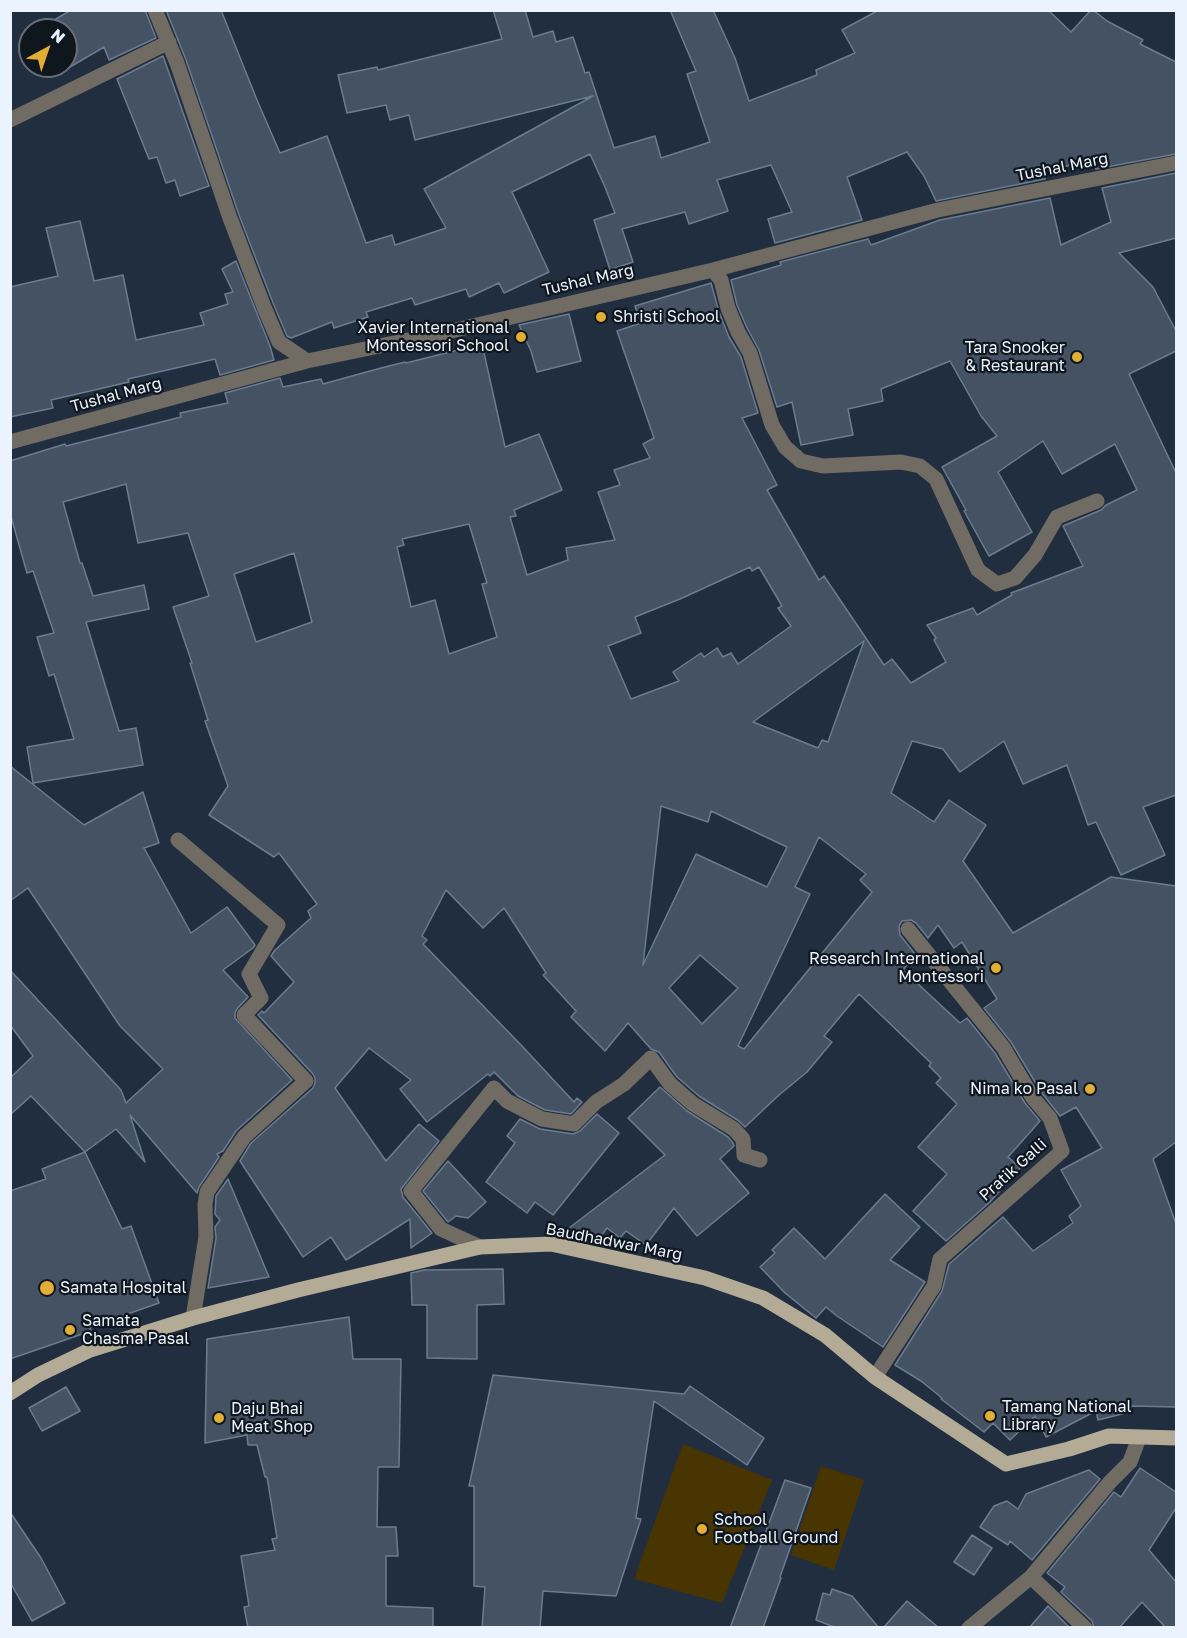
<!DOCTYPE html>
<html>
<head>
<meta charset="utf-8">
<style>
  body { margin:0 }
  #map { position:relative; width:1187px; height:1638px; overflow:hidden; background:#212e3f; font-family:"Golos Text",sans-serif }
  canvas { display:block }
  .frame { position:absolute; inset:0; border:12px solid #eaf3fe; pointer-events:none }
  .north { position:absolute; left:18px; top:18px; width:60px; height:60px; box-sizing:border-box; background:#10161e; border:2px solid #676e78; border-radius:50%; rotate:40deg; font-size:16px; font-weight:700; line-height:24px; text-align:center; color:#eaf3fe }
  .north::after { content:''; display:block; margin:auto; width:21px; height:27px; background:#e1af34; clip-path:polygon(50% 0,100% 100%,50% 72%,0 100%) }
</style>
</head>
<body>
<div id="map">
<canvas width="1187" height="1638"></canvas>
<div class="frame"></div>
<div class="north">N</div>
</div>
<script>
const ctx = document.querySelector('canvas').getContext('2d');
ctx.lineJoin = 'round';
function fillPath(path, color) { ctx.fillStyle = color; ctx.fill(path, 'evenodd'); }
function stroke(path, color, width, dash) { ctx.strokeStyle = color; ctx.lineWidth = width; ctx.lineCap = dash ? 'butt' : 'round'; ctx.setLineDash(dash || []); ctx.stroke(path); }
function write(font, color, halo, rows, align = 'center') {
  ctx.font = font + ' "Golos Text",sans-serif'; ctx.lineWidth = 4.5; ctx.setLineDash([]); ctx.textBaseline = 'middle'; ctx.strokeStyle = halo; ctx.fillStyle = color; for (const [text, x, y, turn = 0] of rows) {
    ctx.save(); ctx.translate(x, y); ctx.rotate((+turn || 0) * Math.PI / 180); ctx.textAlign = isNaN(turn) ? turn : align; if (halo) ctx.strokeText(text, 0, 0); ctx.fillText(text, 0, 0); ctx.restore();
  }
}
fillPath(new Path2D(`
  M683,1444L772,1480L722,1603L634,1579Z
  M821,1466L864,1480L834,1570L791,1555Z`), '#483501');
const building = new Path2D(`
  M71,10H145L156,38L109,60L104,47L65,70L63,66H66V30H42L41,28Z
  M166,10H221L257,100L280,153L327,136L366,243L392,235L395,245L446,228L424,189L593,96L415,140L409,115L390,120L386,105L347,113L338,75L377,67L378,70L502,39L493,10H525L533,37L553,31L556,42L573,37L585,73L589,72L614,148L655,136L661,158L710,142L687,74L696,71L670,10H713L735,58L749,101L817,75L816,70L855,53L842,30L879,10H1048L1071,32L1091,10H1093L1107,21L1143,40L1140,44L1176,62V154L1096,169L1093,159L1044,172L1045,179L936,201L924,176L907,152L847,177L862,220L775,243L768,219L792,212L771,165L717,180L728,211L689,224L685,212L622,229L633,262L610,270L594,220L615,213L605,187L590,154L512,192L549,272L504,293L499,283L469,297L466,289L415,305L412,298L366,312L368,317L334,328L332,322L291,338L287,336L273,303L239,215L186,60Z
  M163,56L209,186L180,196L175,180L166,183L157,157L149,159L117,79Z
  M1176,173V238L1119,253L1153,287L1176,331V351L1129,374L1176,473V795L1143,807L1165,855L1121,875L1096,822L1088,825L1067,765L1023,784L1004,741L960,772L943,749L912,741L891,793L934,822L949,800L986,825L963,861L1013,933L1111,877L1176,886V1142L1153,1159L1176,1224V1407L1131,1406L1130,1412L1098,1420L1096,1411L1046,1437L1035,1416L1010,1440L993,1423L984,1432L941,1399L942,1398L921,1381L895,1365L942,1291L949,1264L1003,1217L1033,1251L1073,1223L1069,1216L1081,1206L1061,1170L1102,1148L1076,1107L1060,1116L1041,1092L1011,1042L984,1008L997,999L962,942L954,948L938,925L928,938L916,923L911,920L902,921L899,926L900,935L915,954L903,970L960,1023L967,1018L995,1053L1025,1103L1040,1121L1008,1157L1020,1168L990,1202L946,1241L913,1211L947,1174L918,1147L957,1104L936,1083L941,1078L929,1066L931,1063L859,994L824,1036L832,1042L807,1072L779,1095L745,1127L739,1121L699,1096L677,1077L659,1052L651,1049L628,1023L605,1051L571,1017L576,1011L543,975L546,973L504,908L483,928L446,890L422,936L427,940L423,944L522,1046L574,1102L577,1098L582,1102L571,1114L545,1110L518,1096L494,1072L490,1076L488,1074L427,1122L400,1089L411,1080L369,1048L335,1088L386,1161L419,1124L439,1141L401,1189L403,1197L432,1233L411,1248L410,1219L346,1260L331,1237L303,1257L240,1161L251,1143L313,1088L315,1083V1078L313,1074L258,1015L262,1011L264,1013L294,982L271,956L275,950L311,918L308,911L317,904L279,853L274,857L209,815L228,786L205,721L208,720L190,663H192L173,607L209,596L188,533L138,543L126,484L63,502L80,563H82L93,596L144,585L149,609L86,622L119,731L136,728L143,765L33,783L27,747L74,739L54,674L49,676L37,637L54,633L33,571L27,573L10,513V461L65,444L66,446L181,417L180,413L228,403L225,393L280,378L283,387L321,379L323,384L381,368L405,362L406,363L482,344L505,447L539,434L562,490L514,510L516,516L510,517L527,575L568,560L566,548L615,540L598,492L620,485L614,470L650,458L643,444L654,438L617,331L641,323L635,306L711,283L719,312L729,337L741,357L758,413L742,418L777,485L767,490L819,580L824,576L884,665L892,659L911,683L946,662L934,640L936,638L927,625L973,608L977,615L1012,595L1011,593L1083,566L1063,526L1101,510L1106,505L1137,490L1115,444L1062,474L1043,441L998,472L1032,532L989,556L964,511L966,510L942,467L997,436L981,416L950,361L881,389L883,401L848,409L853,435L801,445L792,402L777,407L759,350L747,328L737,305L731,280L781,265L780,262L868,239L871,245L940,220L1050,198L1061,245L1111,222L1102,188ZM469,524L487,583L482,584L497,637L449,654L435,600L411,607L397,547L404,545L402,539ZM294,553L312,622L256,642L234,574ZM750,567L752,571L759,567L782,606L778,608L791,626L738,664L731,653L723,657L717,648L704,657L701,653L673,672L679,681L631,699L608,646L641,633L635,617L680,599ZM864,641L828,742L822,740L818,748L753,722ZM661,806L708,822L711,811L787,847L767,887L696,854L643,965ZM819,837L866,874L860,880L872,892L744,1049L738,1046L810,894L795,887ZM700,955L738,988L702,1024L669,988Z
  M80,221L94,281L123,275L136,340L204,325L200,313L228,304L225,294L233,292L222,269L236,261L270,346L274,360L220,375L215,359L128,379L129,382L51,400L53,408L10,417V287L58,276L46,228Z
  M569,314L581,361L537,372L531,351L519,325Z
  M10,766L84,825L143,792L159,843L144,848L191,933L227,907L255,945L253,948L223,970L248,997L237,1009L235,1013V1018L292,1080L236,1131L223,1151L217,1154L219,1157L199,1187L197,1193L130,1115L145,1162L116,1129L85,1152L31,1096L10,1115V1078L33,1056L10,1025V970L121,1090L126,1103L163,1069L120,1026L28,888L10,901Z
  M660,1087L687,1111L728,1137L733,1143L734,1146L720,1159L749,1193L697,1236L674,1208L646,1245L626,1231L620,1238L607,1228L595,1244L587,1242L569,1228L665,1155L628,1118Z
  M597,1114L619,1133L553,1215L535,1202L527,1213L486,1182L515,1143L507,1136L520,1119L540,1129L573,1134L580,1131Z
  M85,1152L122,1229L131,1226L159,1303L90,1327L91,1331L10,1359V1191L46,1179L42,1169Z
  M448,1161L486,1202L468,1218L456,1216L448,1222L423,1191Z
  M228,1179L269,1277L208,1288L216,1238L215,1227L220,1220L215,1214L216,1196Z
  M885,1194L920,1227L890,1260L925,1282L883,1347L837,1316L826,1307L816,1318L785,1293L760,1267L775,1253L772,1250L794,1228L825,1259Z
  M503,1269L504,1304L477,1305V1359L427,1358V1305H412L411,1273L424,1270Z
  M349,1317L353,1359H401L399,1467H378L377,1527H396L398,1556H386V1606L433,1608V1628H248L244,1607L249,1606L241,1556L275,1550L272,1539L277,1538L267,1477H265L257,1445H248L247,1435L205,1443L207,1339Z
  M493,1375L684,1394L690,1386L764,1438L747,1465L654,1401L636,1518L641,1519L616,1596L543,1591L540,1628H482L485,1587L474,1586V1486H469Z
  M66,1387L80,1411L42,1431L29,1408Z
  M1140,1468L1176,1492V1508L1149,1550L1176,1582V1628H1166L1142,1602L1119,1628H1094L1092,1621L1061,1592L1065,1587L1047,1573L1114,1492L1121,1497Z
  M1089,1470L1100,1479L1032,1560L1010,1541L1008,1545L980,1527L994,1506L1007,1501L1018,1509L1026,1494Z
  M785,1480L811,1488L780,1577L781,1578L763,1628H730Z
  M10,1512L41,1558L65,1603L32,1621L10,1582Z
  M972,1535L992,1548L974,1575L954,1562Z
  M832,1589L852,1596L879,1628H837L816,1620L823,1593L830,1595Z
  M907,1601L939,1628H883Z
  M1048,1606L1070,1628H1029Z`);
fillPath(building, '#445264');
stroke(building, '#6c7c90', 1.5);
stroke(new Path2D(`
  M155,10L177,63L230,218L264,307L279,342L307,361
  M10,120L169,42
  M713,270L721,280L728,308L738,332L750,353L772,425L785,447L801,461L823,466L901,462L920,466L936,479L978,570L997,584L1015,578L1035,555L1057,517L1097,501
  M10,442L307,361L447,332L713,270L938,210L1176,163
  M178,840L278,925L249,974L261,998L244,1015L306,1081L244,1137L207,1192L205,1204L206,1237L193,1318
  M480,1247L441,1229L411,1191L494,1088L507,1101L542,1119L574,1124L596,1102L624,1084L651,1058L670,1084L693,1104L734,1129L743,1139L744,1155L760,1160
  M875,1377L934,1286L940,1259L1062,1151L1050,1118L1033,1098L1003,1047L908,929
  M1031,1577L1085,1628
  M969,1628L1031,1577L1110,1482L1130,1462L1139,1438`), '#716c63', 15);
stroke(new Path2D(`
  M10,1393L38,1375L90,1350L193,1318L298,1290L480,1247L551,1244L705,1278L763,1298L825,1335L875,1377L1006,1464L1069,1449L1109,1436L1176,1438`), '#b4ab97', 15);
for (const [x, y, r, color] of [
  [601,317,6,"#e1af34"],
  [521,337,6,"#e1af34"],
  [1077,357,6,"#e1af34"],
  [996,968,6,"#e1af34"],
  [1090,1089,6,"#e1af34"],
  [47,1288,8,"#e1af34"],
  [70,1330,6,"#e1af34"],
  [990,1416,6,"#e1af34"],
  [219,1418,6,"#e1af34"],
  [702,1529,6,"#e1af34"]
]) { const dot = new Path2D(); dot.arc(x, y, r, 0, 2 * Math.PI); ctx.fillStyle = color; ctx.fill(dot); stroke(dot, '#10161e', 2); }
write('16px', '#eaf3fe', '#10161e', [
  ["Tushal Marg",1062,167,-11],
  ["Tushal Marg",588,280,-13],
  ["Tushal Marg",116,395,-15],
  ["Pratik Galli",1013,1170,-42],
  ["Baudhadwar Marg",614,1242,11]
]);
write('16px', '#eaf3fe', '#10161e', [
  ["Shristi School",613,317],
  ["Xavier International",509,328,"right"],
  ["Montessori School",509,346,"right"],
  ["Tara Snooker",1065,348,"right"],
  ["& Restaurant",1065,366,"right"],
  ["Research International",984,959,"right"],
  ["Montessori",984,977,"right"],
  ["Nima ko Pasal",1078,1089,"right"],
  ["Samata Hospital",60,1288],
  ["Samata",82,1321],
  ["Chasma Pasal",82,1339],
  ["Tamang National",1002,1407],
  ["Library",1002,1425],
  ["Daju Bhai",231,1409],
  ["Meat Shop",231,1427],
  ["School",714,1520],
  ["Football Ground",714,1538]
], 'left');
</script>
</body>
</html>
